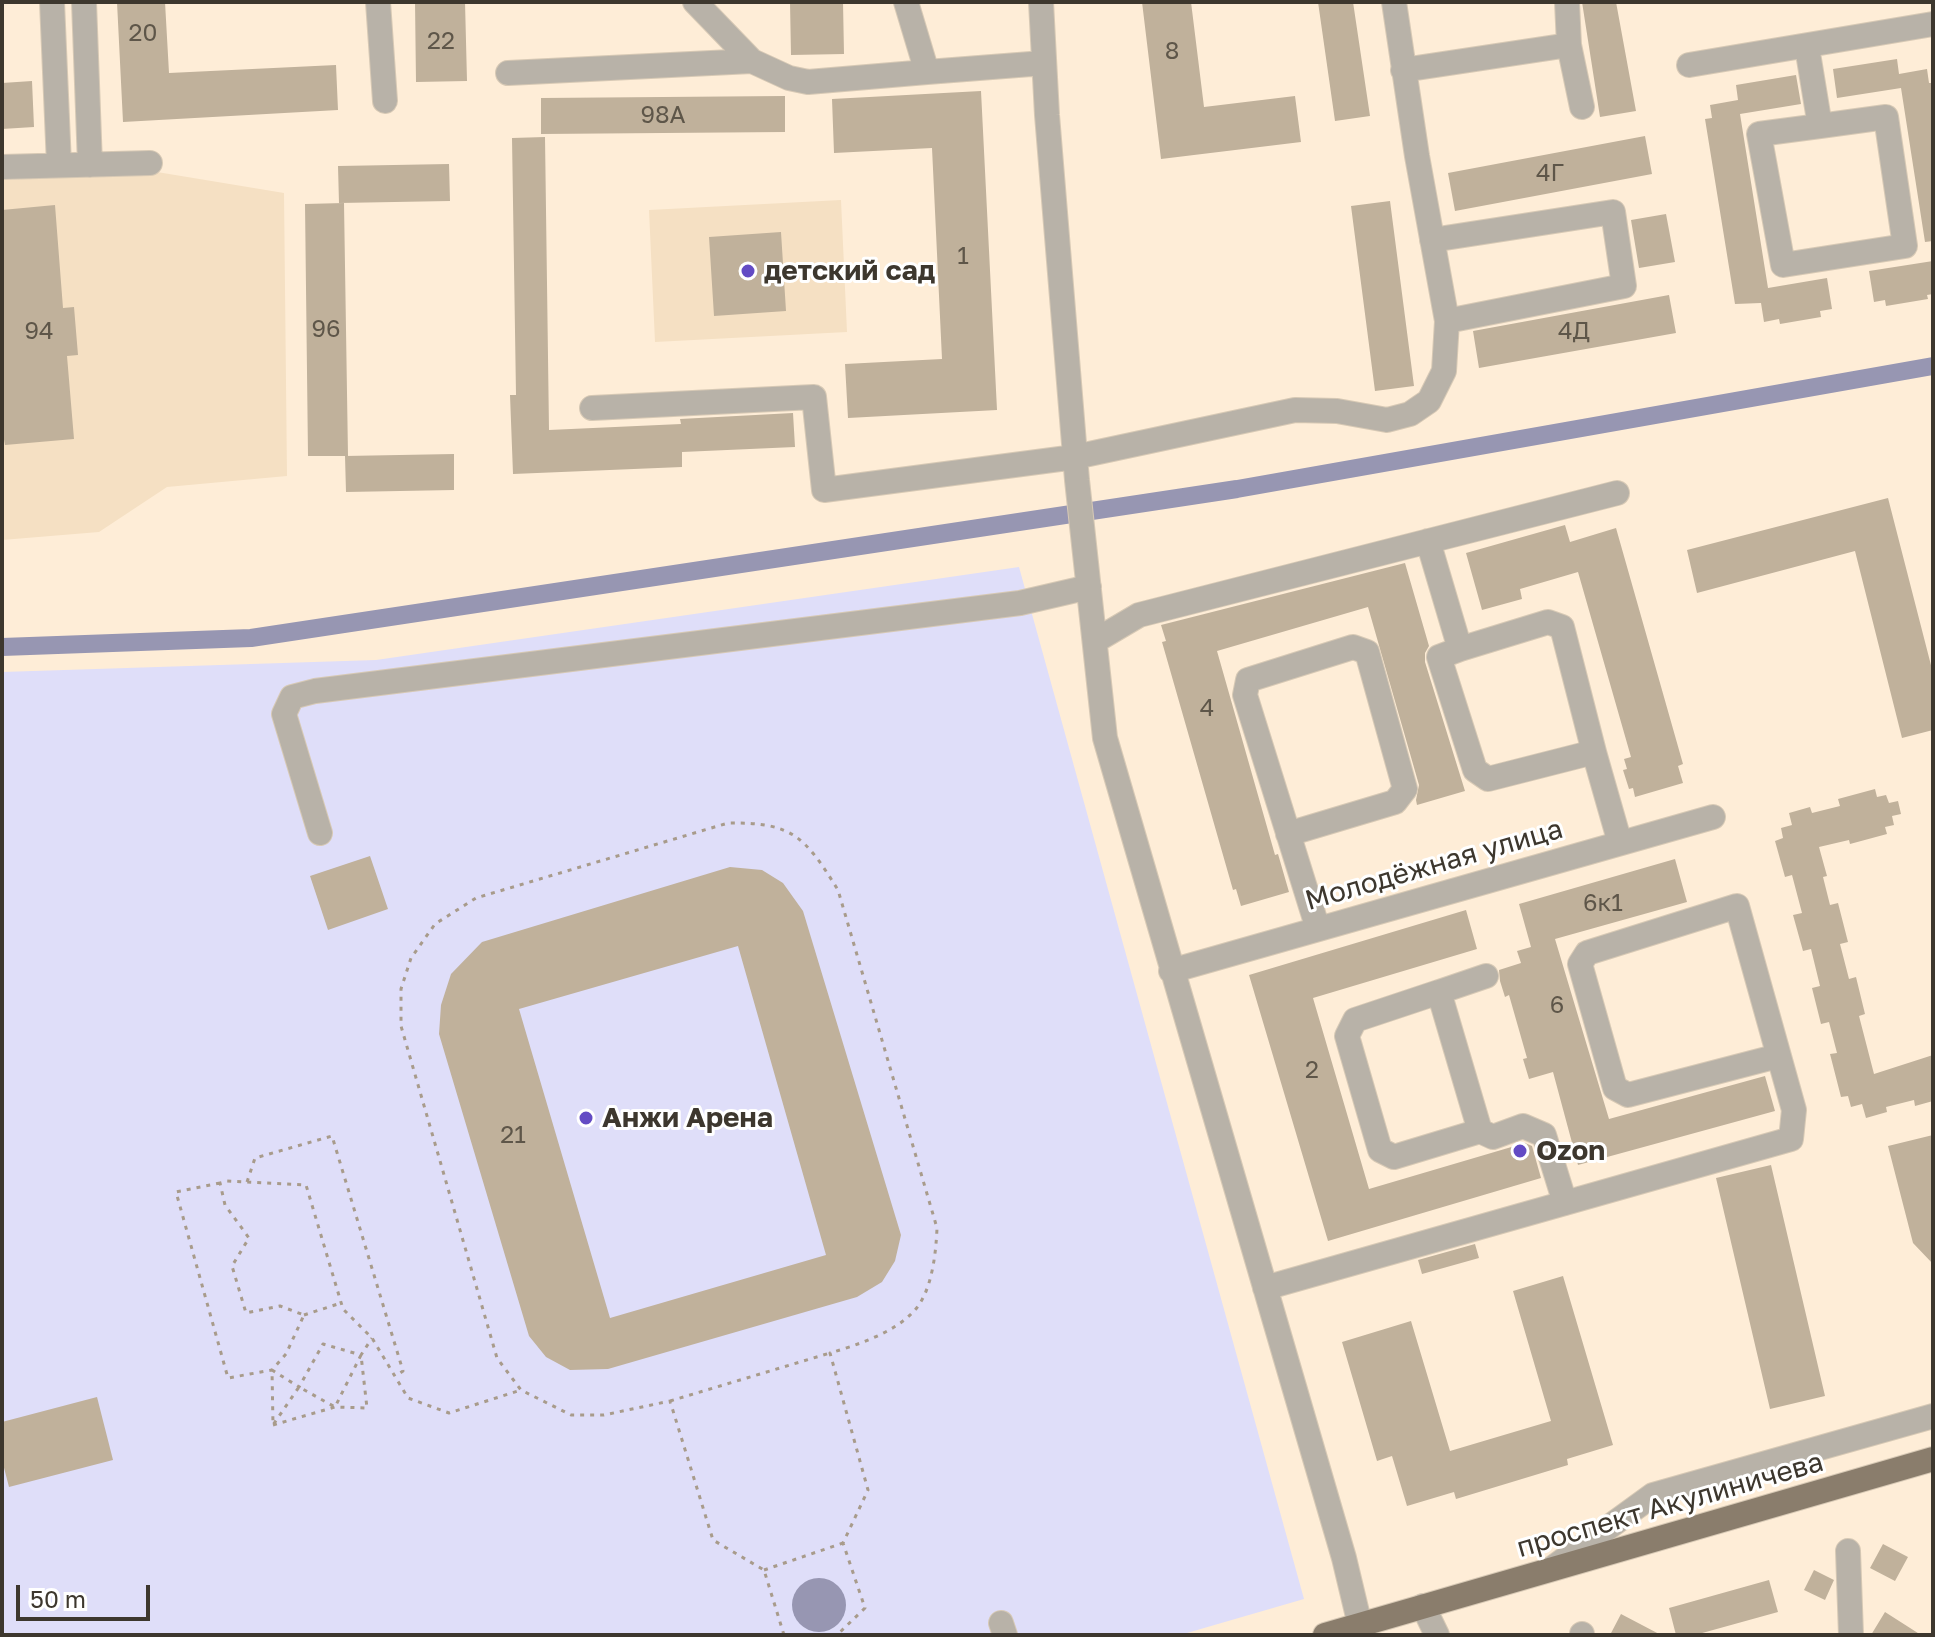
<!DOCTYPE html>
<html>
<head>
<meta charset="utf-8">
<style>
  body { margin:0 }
  #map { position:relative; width:1935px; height:1637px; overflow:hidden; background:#feedd7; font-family:"Golos Text",sans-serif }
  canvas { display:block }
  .frame { position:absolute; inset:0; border:4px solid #3d372e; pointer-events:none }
  .scale { position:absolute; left:16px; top:1585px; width:134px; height:36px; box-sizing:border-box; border:4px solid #3d372e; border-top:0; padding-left:10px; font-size:24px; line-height:28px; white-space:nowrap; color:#3d372e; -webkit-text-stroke:6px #fff; paint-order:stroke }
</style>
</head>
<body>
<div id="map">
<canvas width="1935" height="1637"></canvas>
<div class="frame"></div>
<div class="scale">50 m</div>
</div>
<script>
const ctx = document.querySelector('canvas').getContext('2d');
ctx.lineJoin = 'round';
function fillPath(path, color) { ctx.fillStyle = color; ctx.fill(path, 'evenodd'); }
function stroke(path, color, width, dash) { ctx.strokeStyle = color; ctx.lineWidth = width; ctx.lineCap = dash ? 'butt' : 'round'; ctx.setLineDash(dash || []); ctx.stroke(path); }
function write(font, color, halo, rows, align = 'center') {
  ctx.font = font + ' "Golos Text",sans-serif'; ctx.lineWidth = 6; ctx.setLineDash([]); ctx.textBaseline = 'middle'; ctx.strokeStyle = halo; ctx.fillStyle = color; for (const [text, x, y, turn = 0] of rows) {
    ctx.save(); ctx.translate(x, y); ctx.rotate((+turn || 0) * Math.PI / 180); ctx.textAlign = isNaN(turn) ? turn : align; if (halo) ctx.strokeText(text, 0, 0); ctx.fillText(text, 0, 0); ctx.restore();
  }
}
fillPath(new Path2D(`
  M157,172L284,193L287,476L167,487L99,532L2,540V180Z
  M841,200L847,332L655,342L649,210Z`), '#f5e0c3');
fillPath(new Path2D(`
  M1019,567L1304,1599L1180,1635H2V672L376,660Z`), '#dfdef9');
fillPath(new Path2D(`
  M792 1605a27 27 0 1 1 54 0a27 27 0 1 1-54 0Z`), '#9796b2');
stroke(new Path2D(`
  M2,647L251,638L1237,489L1933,366`), '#9796b2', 18);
fillPath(new Path2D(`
  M117,2H165L169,73L336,65L338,110L123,122Z
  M415,2H465L467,81L416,82Z
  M790,2H843L844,54L791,55Z
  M1142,2H1191L1204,107L1295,96L1301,142L1161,159Z
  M1318,2H1353L1370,116L1335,121Z
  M1582,2H1616L1636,111L1600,117Z
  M1897,59L1899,74L1927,69L1929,83H1933V241L1925,242L1901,88L1837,98L1833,69Z
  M1796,75L1801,104L1740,114L1768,288L1827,278L1832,309L1820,311L1821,317L1780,324L1779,319L1764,322L1761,303L1735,304L1705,119L1712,118L1710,105L1738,100L1736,85Z
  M32,81L34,127L2,129V83Z
  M981,91L997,410L848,418L845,364L942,359L932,148L834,153L832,99Z
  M785,96V132L541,134V98Z
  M1645,136L1652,174L1455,211L1448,173Z
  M545,137L549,430L681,424L680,419L793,413L795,447L682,452V467L513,474L510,395H516L512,138Z
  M449,164L450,201L339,203L338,166Z
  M1390,201L1414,386L1375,391L1351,206Z
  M344,203L348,456H308L305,204Z
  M55,205L63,308L74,307L78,355L67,356L74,439L5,445L2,428V210Z
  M1666,214L1675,262L1639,268L1631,220Z
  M781,232L786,311L714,316L709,237Z
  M1933,261V294L1927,295L1928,299L1886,306L1885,300L1874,302L1869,271Z
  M1669,295L1676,333L1479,368L1473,331Z
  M454,454V490L346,492L345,456Z
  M1888,498L1933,673V730L1902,738L1855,551L1697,593L1687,550Z
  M1565,525L1570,542L1616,528L1683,764L1678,766L1683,783L1635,797L1633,788L1629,789L1623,770L1627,769L1624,759L1631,757L1578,572L1520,589L1522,599L1482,610L1466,553Z
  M1405,563L1429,646L1425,653V662L1465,791L1417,805L1416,800L1419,785L1368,607L1217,651L1275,855L1278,854L1289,892L1241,906L1236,889L1233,890L1162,642L1166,641L1161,625Z
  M1875,789L1877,797L1886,795L1889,803L1898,801L1901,814L1892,816L1894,825L1885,827L1887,834L1850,844L1849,840L1819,847L1827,876L1823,877L1830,905L1838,903L1848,942L1840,944L1849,979L1856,977L1865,1014L1859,1016L1874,1074L1933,1055V1101L1915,1106L1914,1100L1886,1107L1887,1112L1866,1118L1862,1104L1851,1107L1848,1096L1841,1097L1830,1054L1837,1053L1829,1022L1821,1024L1812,988L1820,986L1811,949L1803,951L1793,915L1802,913L1792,875L1785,877L1775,841L1783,838L1781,828L1792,825L1789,813L1810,807L1812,813L1840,806L1838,799Z
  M370,856L388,909L328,930L310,876Z
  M1675,859L1687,902L1555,939L1609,1119L1765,1076L1775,1111L1578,1165L1553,1072L1529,1079L1523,1059L1527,1058L1509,995L1505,997L1500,981L1499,970L1521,963L1517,951L1531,947L1519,904Z
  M730,867L762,870L783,883L803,911L901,1235L895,1261L882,1282L857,1297L608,1369L570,1370L546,1357L529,1336L439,1034L441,1005L451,974L482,942ZM738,946L826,1255L610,1318L519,1009Z
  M1466,910L1477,949L1313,998L1369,1189L1525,1143L1532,1146L1541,1178L1328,1241L1249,975Z
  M1933,1135V1264L1913,1243L1888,1146Z
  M1771,1165L1825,1396L1770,1409L1716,1178Z
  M1475,1244L1479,1258L1422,1274L1418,1260Z
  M1563,1276L1613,1445L1567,1459L1568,1465L1456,1499L1454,1492L1407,1506L1392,1456L1377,1461L1342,1342L1411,1321L1450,1451L1551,1421L1513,1291Z
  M97,1397L113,1460L9,1487L2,1460V1422Z
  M1883,1544L1908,1557L1895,1581L1870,1568Z
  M1814,1570L1834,1580L1825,1600L1804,1590Z
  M1769,1580L1778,1612L1695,1635H1676L1669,1608Z
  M1885,1612L1921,1635H1871Z
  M1621,1614L1661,1635H1610Z`), '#c0b19b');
const minor = new Path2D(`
  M52,2L59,165
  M84,2L90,165
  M378,2L385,101
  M695,2L752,61L789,78L808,82L927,72
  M906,2L927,72L1044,63
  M1041,2L1047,115L1077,480L1105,738L1344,1558L1360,1625
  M1567,2L1569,45L1582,107
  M1807,47L1820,126L1886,117L1905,246L1783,265L1759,134L1820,126
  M1689,65L1933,24
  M1403,70L1569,45
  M508,73L752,61
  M2,167L150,163
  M1432,240L1613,212L1624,286L1447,321
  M592,408L814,397L824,490L1075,457L1295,410L1337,411L1387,420L1410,414L1429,401L1444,371L1447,321L1417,156L1394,2
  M1428,541L1460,649L1548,622L1562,627L1594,752L1488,779L1475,770L1439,657L1460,649
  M1095,641L1139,615L1617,493
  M1594,752L1620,843
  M320,833L284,714L292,697L315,691L1020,603L1089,587
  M1288,834L1395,802L1405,789L1367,652L1353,647L1248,680L1245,695L1318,929
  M1171,971L1713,817
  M1439,992L1486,976
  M1480,1131L1394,1157L1380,1150L1347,1036L1355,1020L1439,992L1480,1131L1493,1137L1523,1126L1544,1135L1565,1203
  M1265,1288L1791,1139L1794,1110L1737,906L1587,953L1580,964L1615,1088L1628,1095L1778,1056
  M1848,1551L1851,1635
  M1554,1567L1653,1495L1933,1416
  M1423,1606L1437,1635
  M1001,1623L1005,1635
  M1582,1634V1635`);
const major = new Path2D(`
  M1325,1635L1933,1459`);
stroke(minor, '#d7c9b5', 26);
stroke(major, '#d7c9b5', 26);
stroke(new Path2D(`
  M247,1182L255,1158L332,1136L403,1371L396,1376
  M220,1183L176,1192L228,1378L272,1370L286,1354L304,1315L280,1306L246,1313L232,1266L249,1238L225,1205L220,1183L227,1181L306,1185L343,1309L372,1338L408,1398L449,1413L521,1390
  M304,1315L341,1303
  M670,1401L830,1353
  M273,1425L335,1407L367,1408L361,1355L335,1407L299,1387L273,1425L272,1370L299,1387L323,1344L361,1355L372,1338
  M764,1570L843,1543
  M784,1635L764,1570L713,1540L670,1401L604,1415H571L521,1390L497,1358L401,1026V989L411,958L435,924L476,898L728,823C793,822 805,837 838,890L937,1228C936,1253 932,1292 914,1311C894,1333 857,1345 830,1353L868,1490L843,1543L865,1608L837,1635`), '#a89b8b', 3, [4, 6]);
stroke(minor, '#b8b2a8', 24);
stroke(major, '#8a7d6c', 24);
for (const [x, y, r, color] of [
  [748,271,8,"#634bc4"],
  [586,1118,8,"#634bc4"],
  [1520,1151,8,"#634bc4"]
]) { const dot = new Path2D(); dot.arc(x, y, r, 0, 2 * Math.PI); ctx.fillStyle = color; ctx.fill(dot); stroke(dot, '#fff', 3); }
write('24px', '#5e5649', null, [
  ["20",143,33],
  ["22",441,41],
  ["8",1172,51],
  ["98А",663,115],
  ["4Г",1550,173],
  ["1",963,256],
  ["96",326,329],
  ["94",39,331],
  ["4Д",1574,331],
  ["4",1207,708],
  ["6к1",1603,903],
  ["6",1557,1005],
  ["2",1312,1070],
  ["21",513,1135]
]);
write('bold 28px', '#3d372e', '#fff', [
  ["детский сад",764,271],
  ["Анжи Арена",602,1118],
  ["Ozon",1536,1151]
], 'left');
write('28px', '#3d372e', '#fff', [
  ["Молодёжная улица",1434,865,-16],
  ["проспект Акулиничева",1670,1505,-16]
]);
</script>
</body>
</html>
